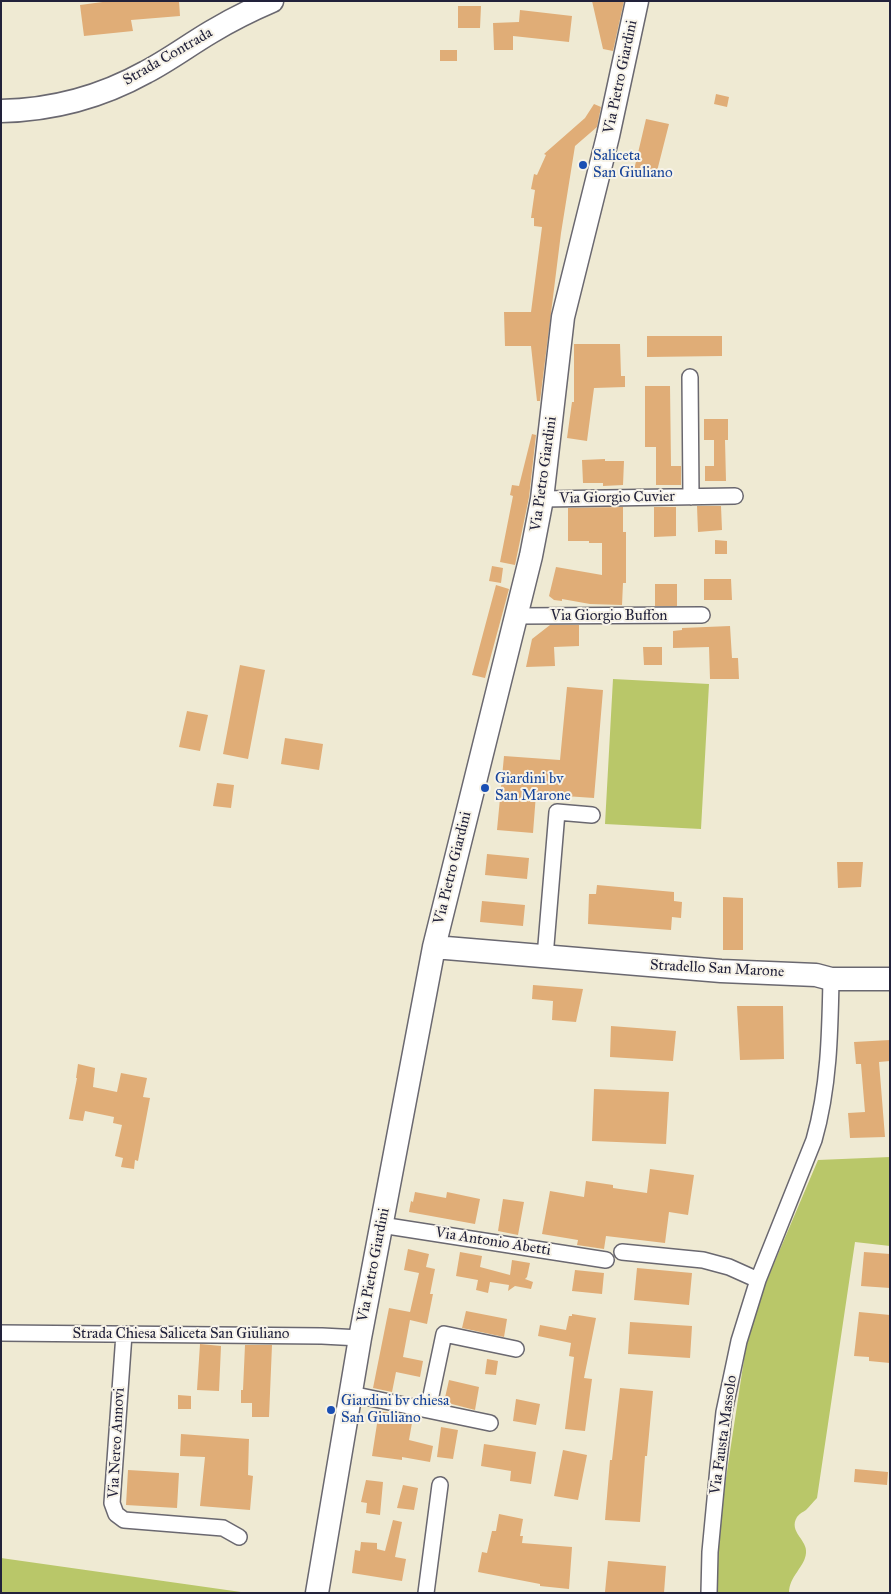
<!DOCTYPE html>
<html>
<head>
<meta charset="utf-8">
<style>
  body { margin:0 }
  #map { position:relative; width:891px; height:1594px; overflow:hidden; background:#efead3; font-family:"IM FELL Great Primer",serif }
  canvas { display:block }
  .frame { position:absolute; inset:0; border:2px solid #22223b; pointer-events:none }
</style>
</head>
<body>
<div id="map">
<canvas width="891" height="1594"></canvas>
<div class="frame"></div>
</div>
<script>
const ctx = document.querySelector('canvas').getContext('2d');
ctx.lineJoin = 'round';
function fillPath(path, color) { ctx.fillStyle = color; ctx.fill(path, 'evenodd'); }
function stroke(path, color, width, dash) { ctx.strokeStyle = color; ctx.lineWidth = width; ctx.lineCap = dash ? 'butt' : 'round'; ctx.setLineDash(dash || []); ctx.stroke(path); }
function write(font, color, halo, rows, align = 'center') {
  ctx.font = font + ' "IM FELL Great Primer",serif'; ctx.lineWidth = 4; ctx.setLineDash([]); ctx.textBaseline = 'middle'; ctx.strokeStyle = halo; ctx.fillStyle = color; for (const [text, x, y, turn = 0] of rows) {
    ctx.save(); ctx.translate(x, y); ctx.rotate((+turn || 0) * Math.PI / 180); ctx.textAlign = isNaN(turn) ? turn : align; if (halo) ctx.strokeText(text, 0, 0); ctx.fillText(text, 0, 0); ctx.restore();
  }
}
fillPath(new Path2D(`
  M613,679L709,684L701,829L605,824Z
  M890,1157V1246L855,1242L817,1498C813,1502 810,1506 806,1510C803,1512 800,1513 797,1517C788,1532 808,1540 806,1553C805,1567 789,1576 789,1593H716L719,1524L750,1320L818,1160Z
  M1,1558L248,1593H1Z`), '#b9c769');
fillPath(new Path2D(`
  M110,1H179L180,16L131,20L133,31L84,36L80,5Z
  M592,1H624L613,51L603,49Z
  M458,6H481L480,28H458Z
  M520,10L572,16L569,42L513,36V50H494L493,23L519,22Z
  M440,50H457V61H440Z
  M716,94L729,97L727,107L714,104Z
  M594,104L601,107L597,127L575,146L561,233L540,401H537L531,346H505L504,312H531L542,227L534,226V218H531L535,190L531,189L534,174L537,175L546,155L544,154L585,118Z
  M646,119L669,124L656,175L634,170Z
  M647,336H722V356L647,357Z
  M574,344H620L621,376H625V387L594,388L587,441L567,438L572,402H574Z
  M645,386H670L671,466H681V485H656V447H645Z
  M704,419H728V440H725L726,481H705V466H714V440H704Z
  M532,434L536,435L529,497L515,565L500,562L513,496L510,495L512,485L519,486Z
  M605,459V461H624L623,485L603,486V483H583L582,460Z
  M697,506H721L722,530L698,532Z
  M623,507V532H626V583H623L622,605L590,604L562,599V601L554,600L549,596L556,567L602,575V543H589V541H568V508Z
  M654,507H676V536L654,537Z
  M715,540L727,541V554H715Z
  M492,566L503,568L501,583L489,581Z
  M704,579H731L732,600H704Z
  M655,584H677V606H655Z
  M496,585L509,589L485,678L472,675Z
  M550,625H579V646L554,647L555,666L526,667L532,639Z
  M730,626L732,658H738L739,679H710L709,647L673,648V631L682,630V628Z
  M643,647H662V665H644Z
  M240,665L265,670L248,759L223,754Z
  M567,687L603,690L594,798L536,794L533,833L497,830L504,756L560,760Z
  M187,711L208,715L200,751L179,747Z
  M285,738L323,744L319,770L281,764Z
  M217,783L234,785L231,808L213,806Z
  M487,854L529,858L527,879L485,875Z
  M837,862H863L861,887L838,888Z
  M597,885L674,892V901L682,902L681,918L672,917L671,930L588,924L589,894H596Z
  M723,897L743,898V950H723Z
  M482,901L525,905L523,926L480,922Z
  M533,985L583,989L576,1022L552,1020L553,1001L532,999Z
  M737,1006H783L784,1059L740,1060Z
  M611,1026L676,1031L673,1061L610,1057Z
  M890,1040V1061L879,1062L885,1137L850,1138L848,1113L865,1112L861,1064H856L854,1042Z
  M78,1064L95,1068L93,1087L117,1092L121,1073L147,1078L143,1097L150,1098L138,1161L135,1160L134,1169L121,1167L123,1158L115,1156L122,1125L113,1123L114,1117L85,1111L83,1121L69,1119L77,1078H76Z
  M594,1089L669,1092L666,1144L592,1141Z
  M650,1169L694,1175L688,1215L669,1212L665,1243L606,1236L604,1249L577,1245L578,1240L542,1234L550,1191L584,1197L586,1181L613,1185V1188L647,1193Z
  M415,1192L446,1198L447,1192L480,1199L475,1224L409,1212L411,1201L413,1202Z
  M503,1199L524,1202L518,1235L498,1231Z
  M408,1249L429,1254L426,1267L435,1269L430,1294H433L427,1324L410,1320L403,1357L423,1361L420,1377L396,1372L392,1392L373,1388L389,1308L410,1312L419,1273L404,1270Z
  M460,1252L482,1256L480,1267L510,1275L512,1260L530,1263L527,1277L525,1279L533,1282L531,1289L515,1286L508,1291L509,1285L490,1282L488,1293L476,1290L478,1280L456,1276Z
  M864,1252L890,1254V1288L861,1286Z
  M637,1268L692,1273L689,1305L634,1300Z
  M575,1270L604,1273L602,1294L572,1291Z
  M466,1311L507,1319L504,1337L462,1328Z
  M859,1312L890,1315V1363L869,1361V1357L854,1356Z
  M572,1314L596,1318L584,1378L592,1379L585,1431L565,1429L574,1357L569,1356L571,1343L538,1336L540,1325L566,1330L569,1316H572Z
  M630,1322L692,1326L690,1358L628,1354Z
  M200,1344L221,1346L219,1391L197,1390Z
  M245,1345H272L269,1417H252V1403H241V1390H243Z
  M487,1359L498,1361L496,1375L485,1374Z
  M449,1380L479,1387L475,1410L444,1402Z
  M620,1388L653,1391L647,1456H645L640,1522L605,1520L610,1460H612Z
  M178,1395L191,1396V1409H178Z
  M516,1399L540,1404L536,1425L513,1421Z
  M379,1411L413,1417L409,1440L433,1446L430,1462L402,1457V1460L372,1456Z
  M441,1427L458,1430L453,1459L437,1457Z
  M181,1434L249,1439L248,1475L253,1476L250,1510L200,1506L205,1457L180,1456Z
  M484,1444L536,1452L531,1484L510,1481L511,1471L481,1466Z
  M563,1450L587,1455L578,1500L554,1496Z
  M855,1469L888,1472L887,1485L854,1482Z
  M128,1470L179,1473L177,1508L126,1505Z
  M366,1480L383,1482L380,1515L366,1513L367,1503L361,1502Z
  M403,1485L418,1488L414,1510L397,1508Z
  M499,1514L523,1519L520,1536H523L522,1543L572,1547L569,1589L540,1586V1584L478,1572L482,1552L487,1553L492,1531H496Z
  M393,1520L402,1522L395,1557L406,1559L402,1581L352,1573L355,1550L360,1551L361,1542L377,1543V1549L385,1551Z
  M608,1561L666,1566L664,1593L605,1592Z`), '#e0ad77');
const street = new Path2D(`
  M690,377L691,497
  M542,499L735,496
  M516,616L702,615
  M545,957L557,812L592,815
  M381,1225L606,1260
  M622,1252L703,1260L729,1267L758,1280
  M1,1333L322,1336L360,1338
  M124,1334L112,1503L116,1514L124,1520L223,1528L239,1537
  M351,1394L490,1423
  M428,1410L444,1334L516,1349
  M426,1593L440,1485
  M709,1593L710,1552L718,1468L724,1412L739,1341L758,1280L814,1140C829,1088 830,1033 831,979`);
const secondary = new Path2D(`
  M1,111C53,110 101,97 146,72C169,60 189,45 211,32C231,20 251,10 272,1
  M434,947L721,971L816,975L831,979H890
  M317,1593L360,1338L434,947L531,556L542,499L563,317L608,136L637,1`);
stroke(street, '#6a6870', 18);
stroke(secondary, '#6a6870', 25);
stroke(street, '#fff', 15);
stroke(secondary, '#fff', 22);
for (const [x, y, r, color] of [
  [583,165,5,"#1a4fb4"],
  [485,788,5,"#1a4fb4"],
  [331,1410,5,"#1a4fb4"]
]) { const dot = new Path2D(); dot.arc(x, y, r, 0, 2 * Math.PI); ctx.fillStyle = color; ctx.fill(dot); stroke(dot, '#f7f3e8', 2); }
write('15px', '#22223b', '#f7f3e8', [
  ["Strada Contrada",168,57,-30],
  ["Via Pietro Giardini",621,77,-78],
  ["Via Pietro Giardini",544,474,-82],
  ["Via Giorgio Cuvier",617,498,-1],
  ["Via Giorgio Buffon",609,616],
  ["Via Pietro Giardini",453,868,-76],
  ["Stradello San Marone",717,969,3],
  ["Via Antonio Abetti",493,1242,9],
  ["Via Pietro Giardini",374,1265,-79],
  ["Strada Chiesa Saliceta San Giuliano",181,1334],
  ["Via Fausta Massolo",724,1435,-82],
  ["Via Nereo Annovi",117,1443,-87]
]);
write('15px', '#164399', '#f7f3e8', [
  ["Saliceta",593,156],
  ["San Giuliano",593,173],
  ["Giardini bv",495,779],
  ["San Marone",495,796],
  ["Giardini bv chiesa",341,1401],
  ["San Giuliano",341,1418]
], 'left');
</script>
</body>
</html>
